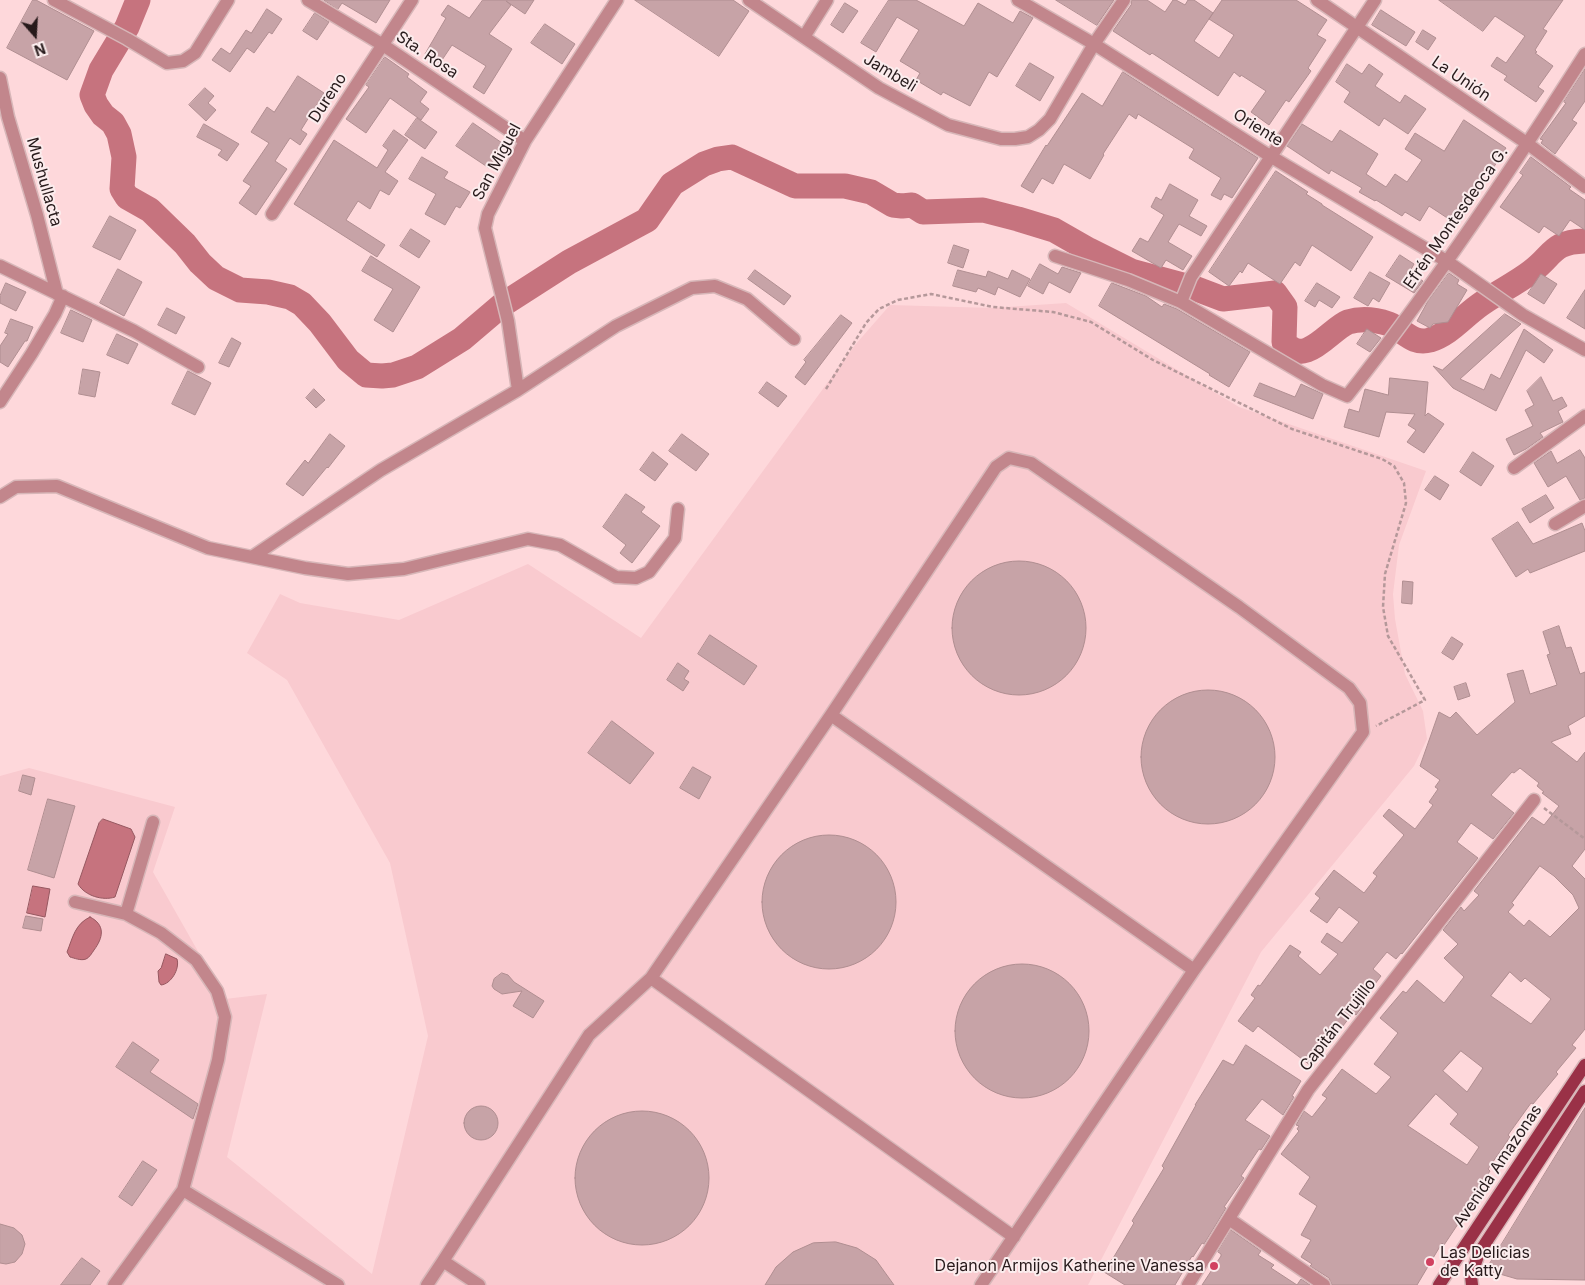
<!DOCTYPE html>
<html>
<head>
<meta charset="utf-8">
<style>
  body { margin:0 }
  #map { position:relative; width:1585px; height:1285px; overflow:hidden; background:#fed8db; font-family:Inter,sans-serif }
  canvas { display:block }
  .north { position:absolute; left:10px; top:10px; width:50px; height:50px; -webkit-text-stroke:4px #fbeced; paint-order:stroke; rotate:161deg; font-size:14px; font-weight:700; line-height:20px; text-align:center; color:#271a1b }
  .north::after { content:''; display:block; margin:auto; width:18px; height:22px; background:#271a1b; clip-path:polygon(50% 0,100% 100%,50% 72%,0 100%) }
</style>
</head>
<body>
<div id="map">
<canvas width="1585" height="1285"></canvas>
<div class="north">N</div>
</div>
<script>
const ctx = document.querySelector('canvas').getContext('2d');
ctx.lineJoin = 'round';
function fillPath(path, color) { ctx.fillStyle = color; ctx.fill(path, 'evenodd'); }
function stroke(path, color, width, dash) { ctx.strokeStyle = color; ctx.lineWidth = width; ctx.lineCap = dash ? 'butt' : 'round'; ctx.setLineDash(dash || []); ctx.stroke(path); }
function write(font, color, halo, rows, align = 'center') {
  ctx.font = font + ' Inter,sans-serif'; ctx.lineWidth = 4; ctx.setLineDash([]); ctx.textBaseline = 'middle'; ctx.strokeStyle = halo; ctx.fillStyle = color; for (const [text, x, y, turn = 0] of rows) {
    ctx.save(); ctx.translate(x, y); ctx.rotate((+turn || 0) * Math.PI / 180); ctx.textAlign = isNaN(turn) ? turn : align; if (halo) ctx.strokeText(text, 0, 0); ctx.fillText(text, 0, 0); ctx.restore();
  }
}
fillPath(new Path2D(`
  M1066,303L1239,407L1426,471L1399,545L1393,594L1395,619L1405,674L1423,711L1427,739L1414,766L1261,952L1088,1285H0V776L29,768L175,807L153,872L225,999L267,994L227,1157L372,1274L428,1036L390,863L287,680L247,653L280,594L300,603L399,620L528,564L641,638L855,345L890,305L992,308Z`), '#f9cacf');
const water = new Path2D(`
  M103,819L131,829L135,837L115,897C103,901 85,896 78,884L99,823Z
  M33,886L50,889L45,917L27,913Z
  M90,917C106,925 103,938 94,950C92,953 89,958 86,959C81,961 74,958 70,957L67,952C73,937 75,924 90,917Z
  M166,954L177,959C180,969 171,984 161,985L159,982L158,971L161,968Z`);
fillPath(water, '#c6737e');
stroke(water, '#965860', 1);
stroke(new Path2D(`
  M138,0L127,27L101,70L92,95L96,105L103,115L113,123L119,134L124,157L122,189L127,197L150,210L185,244L200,263L216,278L240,290L268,292L290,297L302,304L320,323L348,360L366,375L382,376L393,375L417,367L462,339L502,305L569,262L647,220L672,184L704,164L718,159L732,157L795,186H845L871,192L893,205L902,206L912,205L923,212L983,210L1018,219L1054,230L1089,250L1131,271L1194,288L1223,299L1275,293L1285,307L1284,342C1305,369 1330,329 1348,322C1361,318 1377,320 1389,324C1404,330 1412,345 1430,340C1449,334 1461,319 1477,307C1494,294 1514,285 1531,272C1554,255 1551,242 1585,241`), '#c6737e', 25);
const building = new Path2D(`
  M33,0H36L94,31L67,80L7,48Z
  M324,0H390L376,23L342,3L338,9Z
  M483,0H534L525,14L506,1L511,5L489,34L512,49L484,94L473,87L486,66L452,45L440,63L425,54L446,18L441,15L448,5L469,18Z
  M635,0H733L749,11L719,56Z
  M889,0H916L964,26L978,3L1013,23L1020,11L1033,18L997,77L989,72L970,106L943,92L941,95L916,80L920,73L900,61L919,30L897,17L876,52L861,43Z
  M1056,0H1114L1097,25Z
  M1132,0H1147L1165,12L1173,0H1176L1185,5L1188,0H1194L1213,13L1194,41L1219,58L1234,35L1209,19L1222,0H1296L1327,20L1317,35L1326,40L1308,68L1311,71L1289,102L1286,100L1269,125L1251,112L1266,91L1241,75L1240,77L1234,72L1218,96L1152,53L1150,55L1113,31L1131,5Z
  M1439,0H1563L1543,29L1547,31L1535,50L1537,52L1535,53L1553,66L1538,87L1544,91L1536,102L1504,80L1507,76L1491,66L1497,57L1506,63L1525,36L1495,16L1483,31Z
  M845,3L858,11L843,33L831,25Z
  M267,9L282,19L272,34L269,32L254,53L247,48L230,72L212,60L221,48L230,54L246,30L251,33Z
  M1381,10L1415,32L1406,46L1372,25Z
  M315,13L329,22L317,40L303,31Z
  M545,24L575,44L562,64L531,43Z
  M1423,30L1436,38L1428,50L1416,42Z
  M385,57L409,74L407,77L427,92L420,102L429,109L421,120L390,98L366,133L346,119L369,87L366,85Z
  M1030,63L1054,77L1040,101L1016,86Z
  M1347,64L1362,74L1369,64L1383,74L1375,86L1400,103L1405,95L1426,109L1408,134L1384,118L1379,126L1344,102L1350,92L1336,82Z
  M1585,69V101L1572,120L1577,123L1555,154L1541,143L1543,140L1540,139L1566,103L1564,102Z
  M1123,72L1258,158L1232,198L1224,194L1221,200L1211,195L1221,178L1189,158L1194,149L1138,114L1136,119L1129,114L1103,154L1104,155L1090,179L1064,164L1053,184L1042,178L1033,193L1021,186L1046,145L1047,146L1082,93L1102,106Z
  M298,76L324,93L301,130L307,134L300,145L290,138L275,161L287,169L256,215L239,203L251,186L243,181L269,143L251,132L267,107L274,112Z
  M205,88L214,96L208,103L216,110L206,121L189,105Z
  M417,118L437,132L425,149L405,135Z
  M1464,120L1506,148L1488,176L1485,174L1470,198L1474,200L1458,225L1429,206L1420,221L1405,212L1402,216L1376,200L1375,201L1359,192L1362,188L1331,170L1329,174L1287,146L1302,124L1332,142L1340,130L1378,154L1366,174L1386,187L1395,174L1407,182L1422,160L1405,149L1415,133L1444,151Z
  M473,123L505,145L489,168L456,146Z
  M204,124L239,144L227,161L218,155L222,150L197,137Z
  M394,130L408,140L385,172L398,181L389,195L380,190L370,209L358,201L346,220L385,245L377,257L294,204L334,140L377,168L388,150L383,146Z
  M422,157L448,172L444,178L470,192L460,208L456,206L445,225L425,214L436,194L409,179Z
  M1531,157L1571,187L1569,189L1585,200V230L1570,220L1559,236L1544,226L1539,233L1500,207L1523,175L1520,173Z
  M1276,171L1308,192L1306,194L1322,204V205L1373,237L1351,271L1312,245L1300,266L1295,262L1280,284L1248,263L1242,273L1240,271L1229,286L1209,272Z
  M1170,184L1198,200L1189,216L1207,226L1201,236L1179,224L1168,242L1192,256L1183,270L1166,260L1161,268L1132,251L1140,238L1148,242L1164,215L1151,207L1156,197L1161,200Z
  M110,216L136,230L120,260L93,247Z
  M411,229L430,241L419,258L400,246Z
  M954,245L969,250L963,268L948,263Z
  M1400,255L1414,264L1409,273L1423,281L1414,293L1386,276Z
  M371,256L420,287L393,332L374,320L393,289L362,271Z
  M1040,264L1058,274L1062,267L1081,273L1070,293L1049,282L1043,294L1028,286Z
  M118,269L142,282L124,316L100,303Z
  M755,270L791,296L784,305L748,279Z
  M958,270L986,277L988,271L1008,279L1012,270L1030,279L1020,297L998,287L995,295L978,288L976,292L953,286Z
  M1370,272L1390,283L1379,302L1373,298L1368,306L1354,298Z
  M1449,273L1459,280L1457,284L1467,290L1448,322L1433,324L1430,328L1417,321L1428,301Z
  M1541,274L1557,284L1544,304L1528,294Z
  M6,283L26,292L16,311L0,303V296Z
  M1112,283L1146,296L1162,307L1164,304L1177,309L1250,352L1229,387L1209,375L1210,374L1099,306Z
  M1317,283L1340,297L1332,308L1319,300L1315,307L1305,301Z
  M1585,290V329L1567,318Z
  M167,308L185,317L176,334L158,325Z
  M71,310L92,320L83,342L61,333Z
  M1505,314L1521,324L1460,379L1484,390L1491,374L1500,379L1524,329L1553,350L1544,363L1526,350L1496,411L1453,388L1433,366L1442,370Z
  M841,315L852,323L805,385L795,377L806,362L804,360Z
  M11,319L33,327L27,341H25L8,367L0,362V346L8,334L5,333Z
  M1367,329L1381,338L1370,352L1357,344Z
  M117,334L138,344L128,364L107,355Z
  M232,338L241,343L229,367L219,363Z
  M83,369L100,372L95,397L79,394Z
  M188,371L211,383L195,415L172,404Z
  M1541,377L1553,401L1562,397L1567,406L1558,411L1563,422L1540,433L1543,437L1526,449L1514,455L1506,439L1533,426L1525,410L1534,405L1527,391Z
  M1390,378L1428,382L1425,416L1428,413L1444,424L1424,453L1407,442L1416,430L1408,425L1415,414L1386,412L1379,437L1344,427L1349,409L1359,412L1365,389L1388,395Z
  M767,382L787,396L778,407L759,393Z
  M1260,383L1295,397L1301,384L1323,394L1313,419L1254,396Z
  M314,389L325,400L316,408L306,398Z
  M330,434L345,446L328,468L327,467L303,496L286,484L305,460L308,463Z
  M682,434L709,454L696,471L669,451Z
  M1580,450L1585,458V498L1580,500L1566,476L1548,487L1534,463L1551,451L1557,463Z
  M653,452L668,464L655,481L640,470Z
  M1473,452L1494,466L1481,486L1460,472Z
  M1435,476L1449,485L1440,500L1425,490Z
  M626,494L645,507L641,512L660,526L632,563L620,553L626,545L603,527Z
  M1546,495L1554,508L1530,523L1522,509Z
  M1518,522L1533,544L1582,523L1585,531V551L1530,573L1528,569L1516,577L1492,539Z
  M952 628a67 67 0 1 1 134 0a67 67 0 1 1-134 0Z
  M1403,581L1413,582L1412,604L1402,603Z
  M1559,626L1566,648L1571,647L1580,674L1585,672V716L1568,726L1571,734L1551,742L1577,762L1585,752V849L1572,866L1585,879V1029L1572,1045L1576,1048L1556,1072L1558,1074L1533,1104L1531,1103L1508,1135L1510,1137L1488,1169L1490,1171L1456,1223L1458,1224L1444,1245L1442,1243L1417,1285H1332L1329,1278L1310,1266L1312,1264L1301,1257L1311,1240L1301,1235L1317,1206L1299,1194L1310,1177L1281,1154L1299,1131L1297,1129L1299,1126L1296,1125L1304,1111L1312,1117L1327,1098L1322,1095L1342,1069L1376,1094L1391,1077L1374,1064L1398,1033L1380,1018L1403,991L1406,993L1417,980L1444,1003L1464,977L1444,958L1458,944L1443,930L1461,907L1464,911L1479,895L1474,891L1532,817L1544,825L1559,806L1542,793L1544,792L1537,786L1539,783L1520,768L1514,773L1512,772L1491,795L1514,813L1493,839L1471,823L1457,842L1478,858L1402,954L1401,953L1396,959L1387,952L1373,969L1381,976L1362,1001L1365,1003L1356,1015L1353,1013L1314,1063L1312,1062L1310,1065L1258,1026L1253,1032L1238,1021L1255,998L1251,995L1258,985L1260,986L1290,945L1301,952L1298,956L1320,975L1338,954L1321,942L1327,933L1342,943L1359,922L1339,907L1327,923L1310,911L1320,898L1315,894L1334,870L1364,893L1377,876L1373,873L1404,835L1383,816L1389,809L1415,829L1433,805L1429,802L1438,789L1435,787L1440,780L1420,766L1439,712L1450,718L1456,712L1477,735L1515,702L1507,674L1523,670L1530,694L1557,685L1547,655L1550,654L1543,632ZM1540,866L1554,876L1573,895L1579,908L1550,937L1529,920L1524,926L1508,912L1514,905L1512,903ZM1510,972L1521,982L1525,978L1551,999L1531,1024L1491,996ZM1461,1051L1483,1068L1467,1092L1443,1071ZM1436,1094L1458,1114L1450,1124L1479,1147L1467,1165L1408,1126Z
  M710,635L757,666L744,685L698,654Z
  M1452,637L1463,644L1453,660L1442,653Z
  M678,663L689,671L684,679L689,682L683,691L667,680Z
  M1466,683L1470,696L1458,700L1454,687Z
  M1141 757a67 67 0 1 1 134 0a67 67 0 1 1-134 0Z
  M612,721L654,753L630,784L588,753Z
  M693,767L711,777L699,799L680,788Z
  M23,775L35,778L31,795L19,791Z
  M48,799L75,806L54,878L28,870Z
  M762 902a67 67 0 1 1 134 0a67 67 0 1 1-134 0Z
  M26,916L43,919L41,931L23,928Z
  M955 1031a67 67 0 1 1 134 0a67 67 0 1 1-134 0Z
  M502,973L508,975L514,982L544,1001L533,1018L513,1006L522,991L502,994L494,989L492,986L494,979Z
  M133,1042L159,1060L150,1072L198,1104L193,1119L116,1067Z
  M1246,1045L1301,1081L1292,1096L1294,1097L1283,1115L1262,1099L1245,1120L1270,1136L1261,1150L1259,1149L1241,1176L1244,1178L1224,1207L1226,1208L1204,1244L1202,1243L1193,1257L1192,1256L1175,1285H1125L1104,1272L1111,1260H1112L1134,1223L1132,1221L1164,1168L1162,1166L1196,1105H1195L1223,1060L1233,1065Z
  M464 1123a17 17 0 1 1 34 0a17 17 0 1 1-34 0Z
  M1585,1108V1280L1517,1279L1486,1270Z
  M575 1178a67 67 0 1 1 134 0a67 67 0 1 1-134 0Z
  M143,1161L157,1170L132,1206L119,1197Z
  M0,1224L14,1228L22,1235L25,1244L22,1254L15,1262L6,1264L0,1263Z
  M1231,1230L1261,1251L1258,1255L1274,1265L1271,1268L1297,1285L1301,1279L1310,1285H1202L1221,1256V1254L1218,1252Z
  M836,1242L857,1248L876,1260L894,1285H765L776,1267L793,1252L813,1243Z
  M82,1258L100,1271L90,1285H61Z`);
fillPath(building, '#c7a3a7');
stroke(building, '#b08e91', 1);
const minor = new Path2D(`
  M54,0L127,39L167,63L183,61L195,53L228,0
  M308,0L383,45L525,141
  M749,0L879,88L948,125L1001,139H1015L1028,137L1039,130L1050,119L1094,44L1124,0
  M1018,0L1094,44L1270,156L1448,262L1523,315L1585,350
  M1317,0L1528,144L1585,187
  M804,37L827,0
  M0,78L8,117L37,215L57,294
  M272,214L412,0
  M1055,256L1128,280L1181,302L1322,385L1347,396C1433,287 1510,172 1585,54
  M0,266L134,331L198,367
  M1181,302L1191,277L1375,0
  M518,390L508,321L485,228L488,214L525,141L617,0
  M0,402L32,353L55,314L63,296
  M1514,468L1585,416
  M0,497L16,487L57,486L208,548L305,568L348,574L404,569L528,539L560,545L616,577L636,578L649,572L675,538L678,509
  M1555,524L1585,506
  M252,557L381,470L518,390L616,326L692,288L715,286L747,299L794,339
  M831,715L1194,970
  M75,902L126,914L161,933L196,960L217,991L225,1017L218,1060L183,1190L114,1285
  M126,914L153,822
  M651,978L1014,1237
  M183,1190L338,1285
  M1229,1219L1324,1285
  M427,1285L443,1261
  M479,1285L443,1261L589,1035L651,978L831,715L996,467L1009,458L1031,463L1239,607L1349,688L1360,703L1363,732L1194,970L981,1285
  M1188,1285L1308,1090L1534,800`);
const major = new Path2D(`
  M1439,1285L1585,1065
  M1472,1285L1471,1276L1479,1253L1585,1091`);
stroke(minor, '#d7b6b8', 15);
stroke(major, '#d7b6b8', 15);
stroke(new Path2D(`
  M826,389L866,323L879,309L898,300L931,294L993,307L1053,312L1091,322L1153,360L1292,429L1382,459L1394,466L1404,483L1406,503L1385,574L1383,607L1388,636L1425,700L1376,726
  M1544,808L1585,839`), '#b5989a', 2.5, [4, 2.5]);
stroke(minor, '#c2868c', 12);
stroke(major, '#9a3147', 12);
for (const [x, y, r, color] of [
  [1430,1262,5,"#d14160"],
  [1214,1266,5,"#d14160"]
]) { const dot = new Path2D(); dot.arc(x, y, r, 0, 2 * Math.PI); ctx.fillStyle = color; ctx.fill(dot); stroke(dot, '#fbeced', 2); }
write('16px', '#271a1b', '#fbeced', [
  ["Sta. Rosa",427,55,34],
  ["Jambeli",890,73,31],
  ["La Unión",1461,79,34],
  ["Dureno",328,98,-57],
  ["Oriente",1258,128,32],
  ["San Miguel",497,162,-62],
  ["Mushullacta",44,182,74],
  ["Efrén Montesdeoca G.",1456,218,-55],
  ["Capitán Trujillo",1338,1025,-52],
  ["Avenida Amazonas",1498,1166,-56]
]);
write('16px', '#271a1b', '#fbeced', [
  ["Las Delicias",1440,1253],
  ["de Katty",1440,1271],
  ["Dejanon Armijos Katherine Vanessa",1204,1266,"right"]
], 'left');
</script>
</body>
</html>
